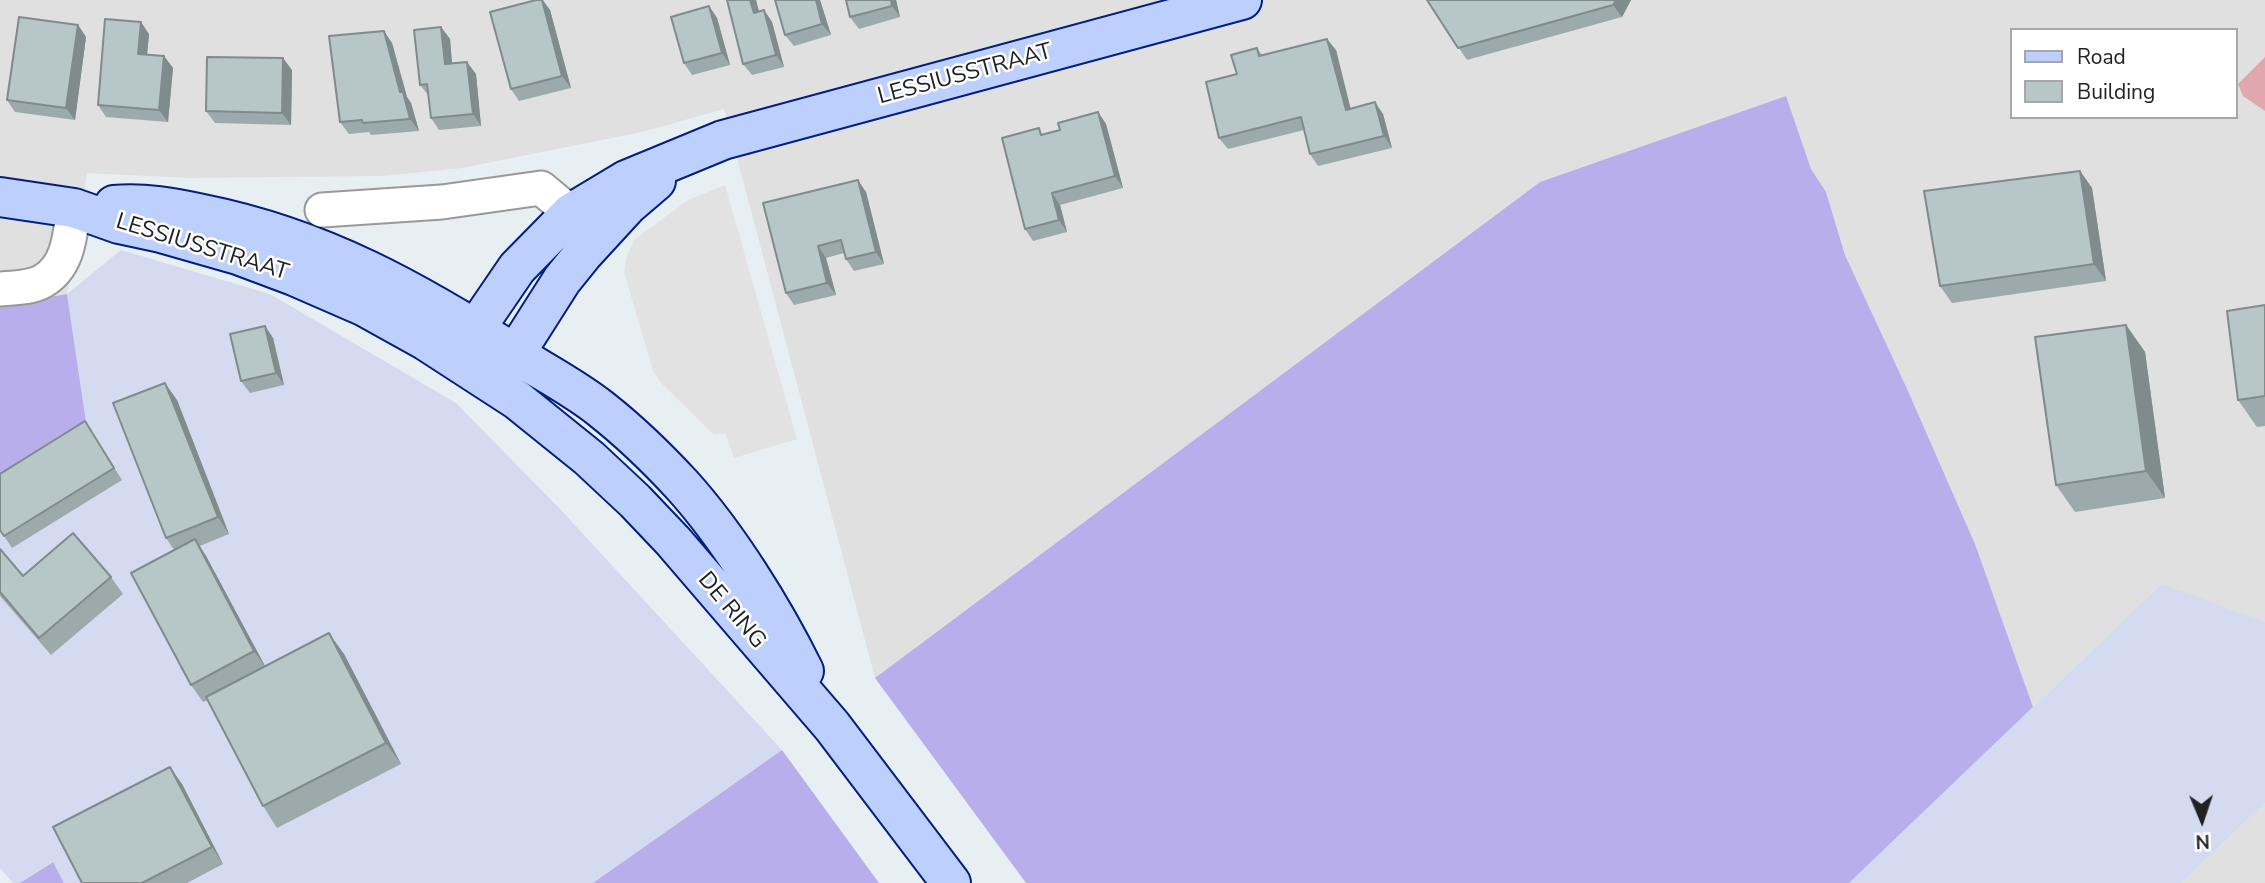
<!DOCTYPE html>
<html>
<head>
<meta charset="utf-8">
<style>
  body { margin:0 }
  #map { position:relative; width:2265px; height:883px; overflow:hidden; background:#e8eff2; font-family:"Nunito Sans",sans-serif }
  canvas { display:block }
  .legend { position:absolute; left:2010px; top:28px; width:228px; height:91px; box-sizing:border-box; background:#fff; border:2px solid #a7a7a7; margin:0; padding:9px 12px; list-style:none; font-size:21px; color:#222 }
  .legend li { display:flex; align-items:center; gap:14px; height:35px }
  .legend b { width:35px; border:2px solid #a7a7a7 }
  .north { position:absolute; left:2167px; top:785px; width:70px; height:70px; -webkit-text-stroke:5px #fff; paint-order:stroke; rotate:178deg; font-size:19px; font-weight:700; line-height:28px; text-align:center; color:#222 }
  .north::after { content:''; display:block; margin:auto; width:24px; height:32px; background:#222; clip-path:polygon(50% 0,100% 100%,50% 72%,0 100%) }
</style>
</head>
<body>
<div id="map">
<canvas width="2265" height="883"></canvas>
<ul class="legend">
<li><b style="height:9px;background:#bdcffc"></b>Road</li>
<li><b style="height:19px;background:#b7c6c7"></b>Building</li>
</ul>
<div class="north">N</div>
</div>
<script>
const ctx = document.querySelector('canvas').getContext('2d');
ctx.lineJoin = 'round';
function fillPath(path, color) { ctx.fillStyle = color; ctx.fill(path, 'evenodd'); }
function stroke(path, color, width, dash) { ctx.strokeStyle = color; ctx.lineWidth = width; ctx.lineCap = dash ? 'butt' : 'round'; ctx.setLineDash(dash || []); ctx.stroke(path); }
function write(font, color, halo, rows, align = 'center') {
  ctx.font = font + ' "Nunito Sans",sans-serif'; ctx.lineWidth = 5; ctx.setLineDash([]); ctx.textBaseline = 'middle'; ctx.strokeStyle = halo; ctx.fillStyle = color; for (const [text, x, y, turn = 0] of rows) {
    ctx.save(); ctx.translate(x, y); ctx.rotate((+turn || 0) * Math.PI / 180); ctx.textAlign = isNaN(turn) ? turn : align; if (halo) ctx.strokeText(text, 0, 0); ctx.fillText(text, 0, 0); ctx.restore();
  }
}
fillPath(new Path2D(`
  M0,0H2265V622L2162,585L2033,707L1975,544L1908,391L1845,255L1826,192L1811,169L1786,96L1540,182L875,678L724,109L642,132L462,168L384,176L285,177L189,178L87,173L67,294L0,305ZM2011,30H2235V117H2011Z
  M2265,803V883H2181Z`), '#dfe0df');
fillPath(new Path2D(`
  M121,250L270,294L456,403L561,510L782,750L593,883H64L52,862L20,883H13L0,868V481L86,422L67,294Z
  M2162,584L2265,622V803L2181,883H1849Z`), '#d4dbf1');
fillPath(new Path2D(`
  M1786,96L1811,169L1826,192L1845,255L1908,391L1975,544L2033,707L1849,883H1026L875,678L1540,182Z
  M67,294L86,422L0,481V305Z
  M782,750L879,883H593Z
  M53,862L64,883H20Z`), '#b9aeec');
fillPath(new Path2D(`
  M725,185L797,439L734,458L725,433L714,435L662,384L653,371L624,272L627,256L634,240L688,200Z`), '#e2e2e2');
fillPath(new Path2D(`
  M2265,57V111L2243,96L2238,84Z`), '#e0a8ae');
const minor = new Path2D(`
  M322,210L442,202L541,188L571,213
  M0,289C13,288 31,288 43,281C69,266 70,234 74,208`);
const secondary = new Path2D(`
  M0,197L74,208L119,224L161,233L238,255L294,276L363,306L426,341L517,400L589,458L635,501L673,541L832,726L951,883
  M114,205C144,202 174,208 203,214C323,238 418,292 520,357C547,374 576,389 601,409C629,431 657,458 682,485C728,536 774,610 804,671
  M476,355V328L517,268L571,213L626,180L723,140L1242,0
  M493,364L515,354L562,280L583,254L628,205L656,181`);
stroke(minor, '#999', 37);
stroke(secondary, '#021f80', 42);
stroke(minor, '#fff', 33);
stroke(secondary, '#bdcffc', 38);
fillPath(new Path2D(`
  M536,0H543L550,10L571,88L519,101L511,89Z
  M727,0H756L759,11L764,10L772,22L784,67L752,75L743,64Z
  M775,0H820L831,35L794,46L785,35Z
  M896,0L900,17L859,29L850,17Z
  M1427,0H1631L1622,17L1467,60Z
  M709,6L717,18L730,65L692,75L684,63Z
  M78,25L86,37L75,120L15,112L7,100Z
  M441,27L450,39L452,63L476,74L481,126L439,130L431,118L429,96L420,85Z
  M149,34L147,54L164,56L173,68L168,122L106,117L98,105Z
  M392,43L407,97L411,103L419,131L371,135L369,132L349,134L340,122Z
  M1257,48L1262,55L1336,50L1350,108L1383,114L1392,148L1318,166L1310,154L1304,130L1228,149L1219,138Z
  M292,70L291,125L215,123L206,111Z
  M1098,112L1106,124L1123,188L1060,205L1067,232L1033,241L1025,229L1043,135L1060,130Z
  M2080,171L2092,188L2106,281L1952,303L1940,286Z
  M866,192L884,264L854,271L846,259L844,253L826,258L836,295L794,305L786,293L763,203Z
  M2265,305V426L2257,427L2238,400Z
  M2126,325L2145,352L2165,498L2075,512L2056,485Z
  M265,326L273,338L284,385L250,393L241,381Z
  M177,400L229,534L200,546L206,556L265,666L344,654L401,764L277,828L263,806L208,700L203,702L191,685L174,550L166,538Z
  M85,421L122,480L12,548L0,530Z
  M0,549L23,576L111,577L123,594L51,655L0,596Z
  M182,784L223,864L187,883H82Z`), '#9daaab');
fillPath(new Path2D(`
  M542,0L550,10L571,88L562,76Z
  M750,0H756L762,25L754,13Z
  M816,0H820L831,35L822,24Z
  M891,0H896L900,17L892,6Z
  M1616,0H1631L1622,17L1613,5Z
  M709,6L717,18L730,65L722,53Z
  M764,10L772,22L784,67L776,55Z
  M141,22L149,34L146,66L138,54Z
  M78,25L86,37L75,120L66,108Z
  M441,27L450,39L453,76L445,64Z
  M384,31L392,43L407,97L411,103L419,131L410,119L400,92Z
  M1327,39L1336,50L1354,122L1346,110Z
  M164,56L173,68L168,122L159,110Z
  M283,58L292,70L291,125L282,113Z
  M467,62L476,74L481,126L473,114Z
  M1375,102L1383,114L1392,148L1384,136Z
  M1098,112L1106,124L1123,188L1115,176Z
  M2080,171L2092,188L2106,281L2094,264Z
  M858,180L866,192L884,264L876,252Z
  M1052,193L1060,205L1067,232L1059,220Z
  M818,246L826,258L836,295L827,283Z
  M2126,325L2145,352L2165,498L2146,471Z
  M265,326L273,338L284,385L276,373Z
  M165,383L177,400L229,534L218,517Z
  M195,539L206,556L266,668L254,651Z
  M329,633L344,654L401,764L386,743Z
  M170,767L182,784L223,864L212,847Z`), '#808b8b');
const building = new Path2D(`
  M536,0H542L562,76L511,89L490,12Z
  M727,0H750L754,13L764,10L776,55L743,64Z
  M775,0H816L822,24L785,35Z
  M846,0H891L892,6L850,17Z
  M1427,0H1616L1613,5L1458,48Z
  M709,6L722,53L684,63L671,17Z
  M19,17L78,25L66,108L7,100Z
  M105,19L141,22L138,54L164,56L159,110L98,105Z
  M441,27L445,64L467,62L473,114L431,118L427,84L420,85L414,30Z
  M384,31L400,92H403L410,119L363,123L362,120L340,122L329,36Z
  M1327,39L1346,110L1375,102L1384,136L1310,154L1301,117L1219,138L1206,82L1237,74L1231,55L1257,48L1259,56Z
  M207,57L283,58L282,113L206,111Z
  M1098,112L1115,176L1052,193L1059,220L1025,229L1002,138L1039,128L1041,135L1060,130L1058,123Z
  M2080,171L2094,264L1940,286L1924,191Z
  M858,180L876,252L846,259L841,240L818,246L827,283L786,293L763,203Z
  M2265,305V396L2238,400L2227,311Z
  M2126,325L2146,471L2056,485L2035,337Z
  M265,326L276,373L241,381L230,334Z
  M165,383L218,517L166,538L113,403Z
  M85,421L114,468L4,536L0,530V474Z
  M73,533L111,577L39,638L0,592V549L23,576Z
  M195,539L254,651L191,685L131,573Z
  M329,633L386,743L263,806L206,697Z
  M170,767L212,847L142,883H82L53,827Z`);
fillPath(building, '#b7c6c7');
stroke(building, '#808b8b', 2);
write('23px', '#222', '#fff', [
  ["LESSIUSSTRAAT",965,75,-15],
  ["LESSIUSSTRAAT",202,248,17],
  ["DE RING",731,611,50]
]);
</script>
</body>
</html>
